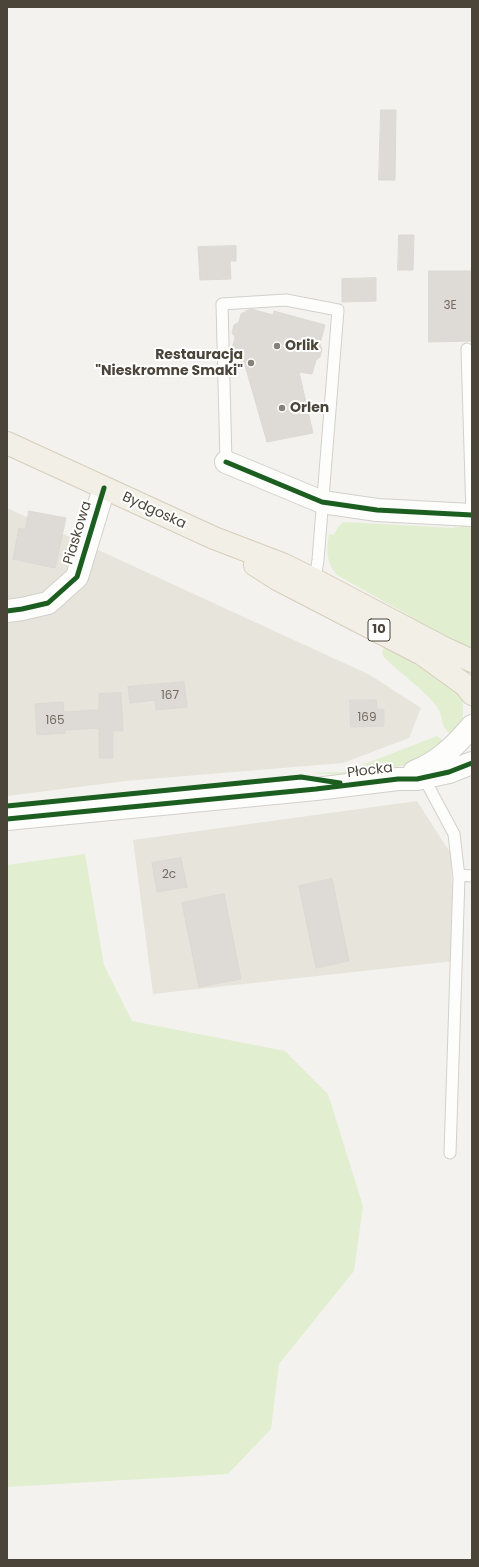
<!DOCTYPE html>
<html>
<head>
<meta charset="utf-8">
<style>
  body { margin:0 }
  #map { position:relative; width:479px; height:1567px; overflow:hidden; background:#f4f2ee; font-family:Poppins,sans-serif }
  canvas { display:block }
  .frame { position:absolute; inset:0; border:8px solid #4b4439; pointer-events:none }
</style>
</head>
<body>
<div id="map">
<canvas width="479" height="1567"></canvas>
<div class="frame"></div>
</div>
<script>
const ctx = document.querySelector('canvas').getContext('2d');
ctx.lineJoin = 'round';
function fillPath(path, color) { ctx.fillStyle = color; ctx.fill(path, 'evenodd'); }
function stroke(path, color, width, dash) { ctx.strokeStyle = color; ctx.lineWidth = width; ctx.lineCap = dash ? 'butt' : 'round'; ctx.setLineDash(dash || []); ctx.stroke(path); }
function write(font, color, halo, rows, align = 'center') {
  ctx.font = font + ' Poppins,sans-serif'; ctx.lineWidth = 4; ctx.setLineDash([]); ctx.textBaseline = 'middle'; ctx.strokeStyle = halo; ctx.fillStyle = color; for (const [text, x, y, turn = 0] of rows) {
    ctx.save(); ctx.translate(x, y); ctx.rotate((+turn || 0) * Math.PI / 180); ctx.textAlign = isNaN(turn) ? turn : align; if (halo) ctx.strokeText(text, 0, 0); ctx.fillText(text, 0, 0); ctx.restore();
  }
}
fillPath(new Path2D(`
  M7,508L370,675L421,708L409,738L343,763L126,781L7,796Z
  M417,801L451,854L454,961L153,994L133,840Z`), '#e7e4dc');
fillPath(new Path2D(`
  M343,522L453,528L461,526H472V655L428,632L410,616L337,575C326,563 326,549 329,534L334,535L338,527Z
  M389,643L449,682L463,700V721L453,736C438,725 445,719 437,707C425,690 399,673 384,657L382,653L384,647Z
  M437,736L446,743L411,763L393,768L340,775L310,773L344,772Z
  M85,854L104,965L132,1021L285,1051L328,1094L363,1206L354,1271L279,1364L271,1429L228,1474L7,1487V865Z`), '#e1eecf');
const building = new Path2D(`
  M381,110H396L395,180H379Z
  M399,235H414L413,270H398Z
  M236,246V261H230L231,279L200,280L198,247Z
  M429,271H472V341L429,342Z
  M376,278V301L342,302V279Z
  M251,309L273,315L274,311L325,325L320,344L322,349L320,357L316,360L312,374L299,372L313,433L267,442L246,369L240,355L231,353L235,337L232,333L234,325L239,322L241,314Z
  M29,511L66,518L55,568L13,559L19,528L25,530Z
  M184,682L187,707L156,710L155,700L130,703L128,687Z
  M121,693L123,731H113V758H99V728L65,730V733L37,735L35,704L63,702L64,712L99,710V694Z
  M350,700H376L377,709L384,710V726L351,727Z
  M181,858L187,887L157,892L152,863Z
  M332,879L349,961L316,968L299,886Z
  M224,894L241,979L199,987L182,903Z`);
fillPath(building, '#dedbd6');
stroke(building, '#dcd9d4', 1);
const service = new Path2D(`
  M467,349L472,515
  M226,462L222,304L286,300L338,310L318,560L315,580
  M424,778L454,834L459,877L450,1153
  M459,875L472,876`);
const minor = new Path2D(`
  M226,462L322,502L377,510L472,515
  M7,611L22,609L48,603L77,577L104,488`);
const tertiary = new Path2D(`
  M414,772C439,762 455,746 472,726
  M7,819L316,789L398,779H417L449,772L472,763`);
const primary = new Path2D(`
  M7,443L214,538L282,564L315,580L446,649L472,661
  M255,565L277,579L422,654L465,685L472,694`);
stroke(service, '#d2d0cb', 13);
stroke(minor, '#d2d0cb', 24);
stroke(tertiary, '#d2d0cb', 24);
stroke(primary, '#d6cebb', 24);
stroke(service, '#fdfdfc', 11);
stroke(minor, '#fdfdfc', 22);
stroke(tertiary, '#fdfdfc', 22);
stroke(primary, '#f2efe6', 22);
stroke(new Path2D(`
  M226,462L322,502L377,510L472,515
  M7,611L22,609L48,603L77,577L104,488
  M7,806L301,777L340,783
  M7,819L316,789L398,779H417L449,772L472,763`), '#1b5e20', 5);
for (const [x, y, r, color] of [
  [277,346,4,"#868178"],
  [251,363,4,"#868178"],
  [282,408,4,"#868178"]
]) { const dot = new Path2D(); dot.arc(x, y, r, 0, 2 * Math.PI); ctx.fillStyle = color; ctx.fill(dot); stroke(dot, '#fff', 1.5); }
write('12px', '#706a61', null, [
  ["3E",450,306],
  ["167",170,696],
  ["169",367,718],
  ["165",55,721],
  ["2c",169,875]
]);
for (const [x, y, w] of [
  [379,630,22]
]) { const box = new Path2D(); box.roundRect(x - w / 2, y - 11, w, 22, 3); ctx.fillStyle = '#fff'; ctx.fill(box); stroke(box, '#4b4439', 1); }
write('bold 13px', '#4b4439', null, [
  ["10",379,630]
]);
write('bold 14px', '#4b4439', '#fff', [
  ["Orlik",285,346],
  ["Restauracja",243,355,"right"],
  ["\"Nieskromne Smaki\"",243,371,"right"],
  ["Orlen",290,408]
], 'left');
write('14px', '#4b4439', '#fff', [
  ["Bydgoska",154,511,25],
  ["Piaskowa",78,533,-73],
  ["Płocka",370,771,-7]
]);
</script>
</body>
</html>
